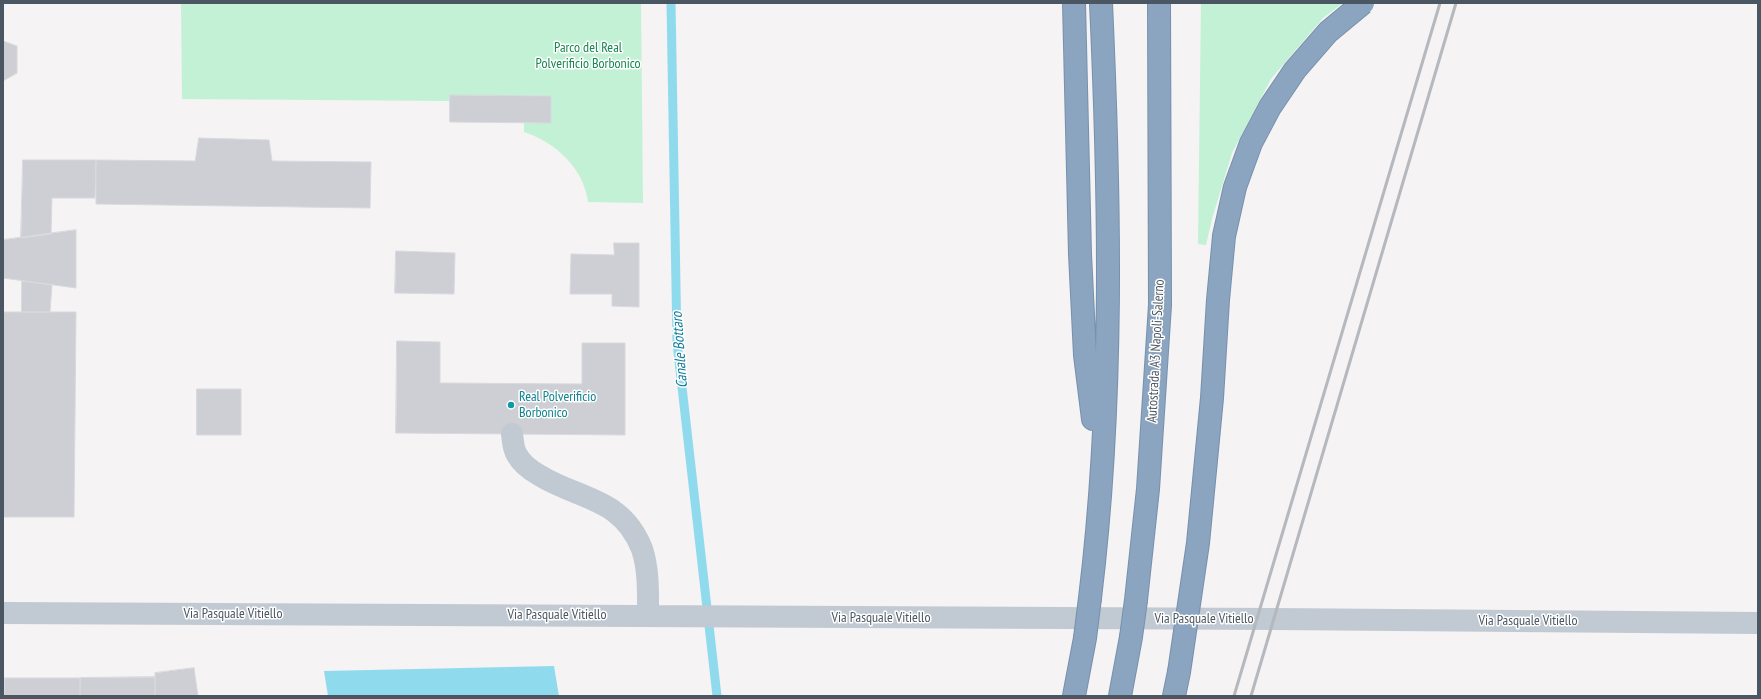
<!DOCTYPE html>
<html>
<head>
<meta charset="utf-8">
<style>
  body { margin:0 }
  #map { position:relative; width:1761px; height:699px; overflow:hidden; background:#f5f3f3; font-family:"PT Sans Narrow",sans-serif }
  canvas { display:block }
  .frame { position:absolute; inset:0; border:4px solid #4a5661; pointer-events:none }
</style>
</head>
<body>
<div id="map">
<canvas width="1761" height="699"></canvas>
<div class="frame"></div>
</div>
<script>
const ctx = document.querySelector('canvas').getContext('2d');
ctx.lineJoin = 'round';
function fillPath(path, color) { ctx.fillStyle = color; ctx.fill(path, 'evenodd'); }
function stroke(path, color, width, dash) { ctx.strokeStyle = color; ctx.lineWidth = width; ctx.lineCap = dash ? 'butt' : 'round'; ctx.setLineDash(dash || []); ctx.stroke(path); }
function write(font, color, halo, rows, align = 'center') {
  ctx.font = font + ' "PT Sans Narrow",sans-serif'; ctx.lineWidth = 3; ctx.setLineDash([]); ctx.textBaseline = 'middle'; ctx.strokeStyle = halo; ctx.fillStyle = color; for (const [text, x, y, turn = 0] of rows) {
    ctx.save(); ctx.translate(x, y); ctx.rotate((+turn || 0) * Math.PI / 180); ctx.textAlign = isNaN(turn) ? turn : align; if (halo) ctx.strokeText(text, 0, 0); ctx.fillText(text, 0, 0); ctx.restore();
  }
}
fillPath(new Path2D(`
  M181,3H641L643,203L588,202C584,168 555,142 524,132V123H551V96L450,95V101L182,99Z
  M1201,3H1343L1323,18L1271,79L1232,153L1212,219L1206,245L1198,244Z`), '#c3f1d5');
fillPath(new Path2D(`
  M554,666L559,696H328L324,671Z`), '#90daee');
stroke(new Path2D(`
  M671,3L677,343L717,696`), '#90daee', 9);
const building = new Path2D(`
  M3,41L17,46V73L3,81Z
  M450,95L551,96V123L450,122Z
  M199,138L269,140L272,161L371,162L370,208L96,204V160L195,161Z
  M23,160H96L95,198H52L51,234L21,238Z
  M76,230V288L3,278V240Z
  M614,243H639V307L612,306V294H570L571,254L614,255Z
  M396,251L455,253L454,294L395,293Z
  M22,281L52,285L50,312H22Z
  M3,312H76L74,517H3Z
  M397,341L440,342V383L582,384V343H625V435L396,433Z
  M197,389H241V435H197Z
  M194,668L198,696H155V673Z
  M155,677V696H80V678Z
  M5,678H80V696H5Z`);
fillPath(building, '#cdcfd5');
stroke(building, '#d7d9de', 1);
const highway = new Path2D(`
  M1074,3L1080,254L1085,355L1093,419
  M1090,598C1114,401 1110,201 1101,3
  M1136,600L1148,489L1160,305L1159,3
  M1074,696L1085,638
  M1120,696L1131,637
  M1174,696L1179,672`);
stroke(highway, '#7690ad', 24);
stroke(new Path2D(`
  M512,434C513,440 513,449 517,455C522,464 530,470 539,475C579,500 622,497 642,549C649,570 648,594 648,616
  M3,613L1274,619L1758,623`), '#c1cad2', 22);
stroke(highway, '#8ba5c1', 22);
stroke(new Path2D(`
  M1234,696L1440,3
  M1251,696L1456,3`), '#b5b8bd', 3);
const highwayBridge = new Path2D(`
  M1131,637L1136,600
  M1085,638L1090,598
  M1179,672L1198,543L1212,398L1218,300L1224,236L1235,187L1251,143L1270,107L1295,70L1328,32L1363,3`);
stroke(highwayBridge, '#7690ad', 24, []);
stroke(highwayBridge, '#8ba5c1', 22);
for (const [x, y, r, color] of [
  [511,405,4,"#0f9aa8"]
]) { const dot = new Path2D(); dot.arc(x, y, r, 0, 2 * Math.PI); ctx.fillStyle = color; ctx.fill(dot); stroke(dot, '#fff', 1.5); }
write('14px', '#17864f', '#fff', [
  ["Parco del Real",588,48],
  ["Polverificio Borbonico",588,64]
]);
write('14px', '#4a5661', '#fff', [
  ["Autostrada A3 Napoli-Salerno",1156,351,-87],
  ["Via Pasquale Vitiello",233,614],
  ["Via Pasquale Vitiello",557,615],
  ["Via Pasquale Vitiello",881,618],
  ["Via Pasquale Vitiello",1204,619],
  ["Via Pasquale Vitiello",1528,621]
]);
write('14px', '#0d838f', '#fff', [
  ["Real Polverificio",519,397],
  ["Borbonico",519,413]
], 'left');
write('italic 15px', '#0c7c9b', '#fff', [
  ["Canale Bottaro",680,350,-94]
]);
</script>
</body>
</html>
